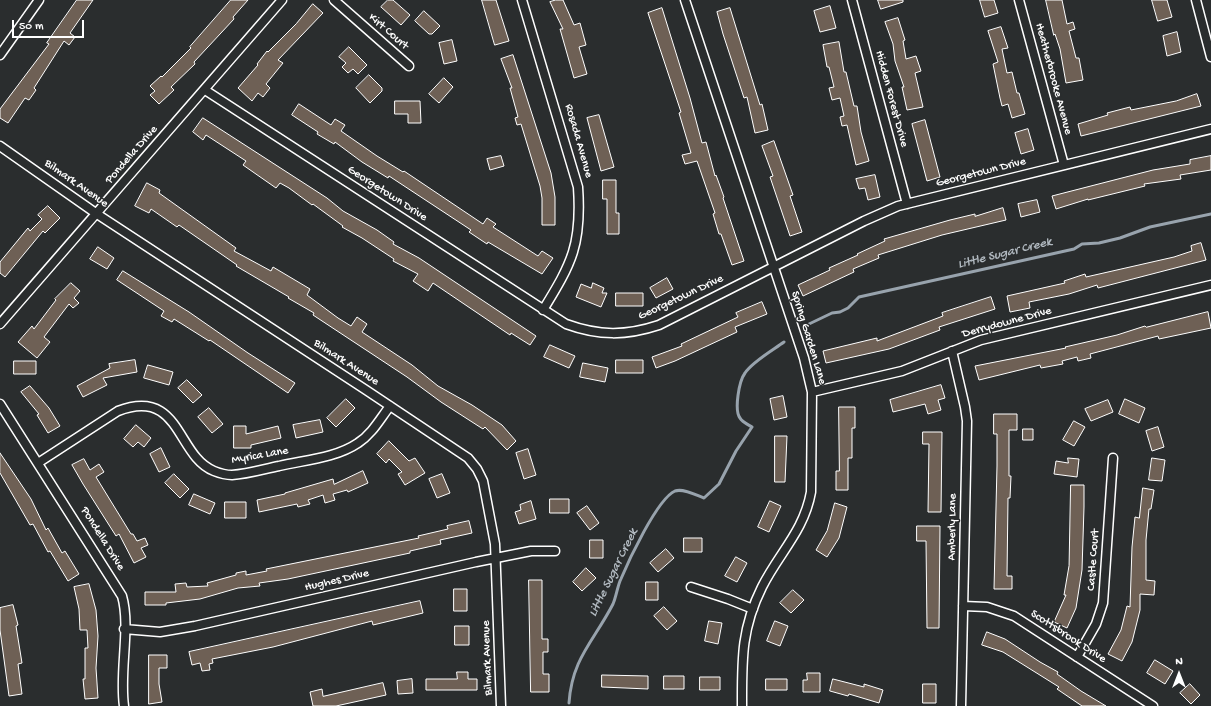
<!DOCTYPE html>
<html>
<head>
<meta charset="utf-8">
<style>
  body { margin:0 }
  #map { position:relative; width:1211px; height:706px; overflow:hidden; background:#2a2d2e; font-family:"Gochi Hand",sans-serif }
  canvas { display:block }
  .north { position:absolute; left:1159px; top:654px; width:40px; height:40px; -webkit-text-stroke:3px #2a2d2e; paint-order:stroke; rotate:0deg; font-size:11px; font-weight:700; line-height:16px; text-align:center; color:#fff }
  .north::after { content:''; display:block; margin:auto; width:14px; height:18px; background:#fff; clip-path:polygon(50% 0,100% 100%,50% 72%,0 100%) }
  .scale { position:absolute; left:12px; top:20px; width:72px; height:18px; box-sizing:border-box; border:2px solid #fff; border-top:0; padding-left:5px; font-size:12px; line-height:14px; white-space:nowrap; color:#fff; -webkit-text-stroke:3px #2a2d2e; paint-order:stroke }
</style>
</head>
<body>
<div id="map">
<canvas width="1211" height="706"></canvas>
<div class="north">N</div>
<div class="scale">50 m</div>
</div>
<script>
const ctx = document.querySelector('canvas').getContext('2d');
ctx.lineJoin = 'round';
function stroke(path, color, width, dash) { ctx.strokeStyle = color; ctx.lineWidth = width; ctx.lineCap = dash ? 'butt' : 'round'; ctx.setLineDash(dash || []); ctx.stroke(path); }
function fillPath(path, color) { ctx.fillStyle = color; ctx.fill(path, 'evenodd'); }
function write(font, color, halo, rows, align = 'center') {
  ctx.font = font + ' "Gochi Hand",sans-serif'; ctx.lineWidth = 3; ctx.setLineDash([]); ctx.textBaseline = 'middle'; ctx.strokeStyle = halo; ctx.fillStyle = color; for (const [text, x, y, turn = 0] of rows) {
    ctx.save(); ctx.translate(x, y); ctx.rotate((+turn || 0) * Math.PI / 180); ctx.textAlign = isNaN(turn) ? turn : align; if (halo) ctx.strokeText(text, 0, 0); ctx.fillText(text, 0, 0); ctx.restore();
  }
}
stroke(new Path2D(`
  M809,324L832,313L840,312L848,308L859,297L1074,249L1082,244L1099,243L1120,238L1150,227L1211,214
  M569,703C572,658 594,641 613,604C616,597 617,589 620,581C628,562 657,499 675,491C683,488 696,495 704,498L719,484L736,451L752,427C749,425 742,422 740,418C734,410 739,381 745,373C752,362 773,350 784,342`), '#98a3ad', 3);
const building = new Path2D(`
  M77,0H93L70,33L75,37L69,45L64,41L34,88L36,90L29,100L25,98L8,123L0,118V109L49,44L47,43Z
  M231,0H248L233,17L234,19L194,62L195,64L171,87L174,90L159,104L150,95L155,91L150,86L161,76L162,77L191,48L190,47Z
  M388,0H393L410,15L401,25L381,7Z
  M482,0H496L509,41L495,45Z
  M556,0H563L574,25L580,23L586,45L579,47L587,74L574,78L560,29H563L550,2Z
  M878,0H903V2L881,9Z
  M980,0H994L998,13L985,17Z
  M1046,0H1062L1067,24L1073,22L1075,29L1069,31L1076,58H1079L1083,80L1066,83L1060,49L1055,34L1054,35Z
  M1152,0H1167L1172,17L1158,21Z
  M313,4L323,13L278,60L283,63L266,84L270,88L263,97L258,93L252,101L238,88L258,65L257,64L267,51L268,52L296,24Z
  M830,6L836,28L820,32L814,11Z
  M662,8L690,98L702,143L706,142L715,176L716,175L724,197L723,198L744,261L732,265L721,234H719L713,214L715,213L697,161L685,164L682,155L691,153L679,113L681,112L648,13Z
  M730,8L760,105L762,104L768,130L755,133L747,97L744,98L723,34L717,12Z
  M424,11L440,26L432,34H429L415,21Z
  M898,18L905,40L903,41L906,59L916,56L921,71L915,73L923,107L907,110L902,87H904L895,61L893,44L885,22Z
  M1001,27L1008,48L1002,49L1007,73L1012,72L1017,93H1019L1025,114L1012,118L1008,104L1002,106L1000,98L993,64L998,62L988,31Z
  M1177,32L1181,52L1167,56L1163,36Z
  M452,40L457,61L444,64L439,43Z
  M839,42L844,72H846L854,106H857L861,132L869,161L856,165L847,125L842,126L840,117L844,116L840,98L832,100L829,88L834,87L829,67H827L823,45Z
  M349,47L367,65L358,74L353,69L348,73L342,67L346,63L339,57Z
  M513,55L551,173L555,197V225H542V198L540,186L521,124L517,125L515,118L518,117L510,88H512L501,59Z
  M369,75L382,88V91L370,103L356,88Z
  M444,78L453,87L439,103L429,94Z
  M1197,94L1201,106L1081,136L1078,124L1108,115L1107,113L1130,107L1131,110L1176,101Z
  M395,101H420L421,123H408V114H395Z
  M299,104L331,125L335,119L345,125L341,131L377,156L403,172L404,171L483,224L487,218L496,224L493,227L538,256L542,251L553,258L542,274L488,242L487,244L469,232L471,230L389,176L388,178L362,162L335,142L334,144L317,134L318,132L292,115Z
  M599,115L614,167L601,171L587,118Z
  M203,118L327,198L343,211L377,230L394,242L393,244L419,258L536,336L530,345L511,333L510,335L433,283L428,291L413,281L418,274L393,261L394,259L362,238L342,227L343,226L313,204L312,205L289,188L280,183L276,188L243,165L246,161L206,135L203,140L193,132Z
  M925,120L940,177L927,181L912,124Z
  M1028,129L1034,150L1021,154L1015,133Z
  M774,141L793,195L790,196L802,232L790,236L770,177L773,176L762,146Z
  M501,156L504,166L490,170L487,159Z
  M1211,156V170L1180,175L1181,179L1144,184L1145,186L1088,200V199L1056,209L1052,196L1153,170L1190,164V160Z
  M875,175L880,197L868,200L865,188L859,189L856,179Z
  M603,180H616V213H619V234H607V199H603Z
  M147,183L160,190L159,193L236,248L234,251L271,271L273,267L310,289L307,295L338,318L351,326L357,317L367,324L362,332L412,365L438,386L472,405L502,425L516,441L507,450L485,427L483,429L441,402L407,377L313,315L314,313L288,298L289,297L236,266L237,265L179,225L177,227L151,209L149,213L135,206Z
  M1037,200L1040,212L1021,217L1018,204Z
  M48,206L60,218L45,233L43,231L5,277L0,273V262L28,228L30,231L42,219L38,215Z
  M1003,208L1006,220L942,235L878,255L879,258L853,269L854,272L803,296L798,285L830,270L829,268L858,255L857,254L885,241L884,239L950,220L975,214V216Z
  M1201,243L1206,260L1098,288L1097,285L1069,294L1029,302L1030,308L1010,312L1007,296L1065,283L1064,281L1085,274L1086,277L1174,257L1192,251L1191,246Z
  M98,247L114,258L107,269L90,259Z
  M123,271L189,312L248,353L295,383L288,393L210,340L209,341L174,319L172,322L161,316L164,311L117,280Z
  M667,278L673,289L656,298L650,288Z
  M71,283L80,291L74,298L79,303L73,308L69,304L44,337L50,342L37,358L18,342L32,326L34,329L56,300L55,299Z
  M593,283L604,288L602,293H607L601,307L576,297L581,284L591,288Z
  M616,293H643V306H616Z
  M991,297L995,309L939,327L940,330L889,349L826,363L823,351L877,338V341L943,316L942,313Z
  M762,302L767,314L735,327L737,332L675,361L656,368L652,357L682,346L681,344L738,317L736,313Z
  M1208,312L1211,328L1159,339L1158,336L1090,354L1091,358L1078,361L1077,357L1062,361L1063,364L1041,368L1040,365L979,380L975,366L1066,348L1065,347L1117,335L1145,326L1146,327Z
  M550,345L575,356L569,368L544,357Z
  M135,360L137,372L103,378L107,385L83,397L77,386L110,368L109,364Z
  M616,360H643V373H616Z
  M14,361H36V374H14Z
  M583,363L608,368L605,382L580,377Z
  M148,365L173,372L169,385L144,378Z
  M187,380L202,395L193,403L178,388Z
  M941,385L945,398L938,400L941,410L928,414L925,404L893,412L890,400Z
  M30,386L49,408L60,426L48,433L37,415L39,414L21,392Z
  M783,396L787,417L774,420L770,399Z
  M346,399L355,408L336,427L327,418Z
  M1125,399L1145,408L1139,423L1119,414Z
  M1108,400L1113,412L1091,421L1085,409Z
  M839,407H855V428H852V458H848V490H836V471H839Z
  M209,408L223,424L212,433L198,417Z
  M994,414H1017V430H1009V476H1011L1010,498H1008L1007,576H1012V589H994L997,466V434H994Z
  M320,420L323,432L296,438L293,425Z
  M1074,421L1085,427L1074,446L1063,440Z
  M136,425L151,438L144,447L138,442L133,447L124,439Z
  M234,426H246V434L278,426L281,438L251,445V448H234Z
  M1158,427L1164,447L1152,451L1146,431Z
  M1023,429H1033V440H1023Z
  M923,432H942L941,512H928L929,444H923Z
  M775,436H787L785,482H775Z
  M389,441L409,461L415,458L425,473L405,485L398,474L402,472L389,459L386,463L377,454Z
  M161,448L170,467L159,472L150,454Z
  M528,449L536,475L524,479L516,453Z
  M0,453L31,499L46,530L48,528L62,553L65,551L79,574L68,581L50,551L48,552L33,524L30,525L0,473Z
  M1068,458L1079,459L1077,477L1054,474L1056,461L1068,463Z
  M1152,458L1165,460L1162,481L1149,480Z
  M84,459L90,470L99,464L104,472L96,477L131,534H133L137,541L145,538L148,545L141,548L146,557L134,563L119,534L116,536L83,484L72,465Z
  M363,471L368,483L348,492L347,490L333,494L335,500L325,503L323,495L308,500L310,504L298,507L297,504L259,512L257,500L285,494V493L333,479L334,484Z
  M174,474L189,489L180,498L165,483Z
  M442,474L450,493L437,498L429,479Z
  M1071,485H1084V507L1082,570L1076,608L1067,628L1054,622L1066,595H1064L1069,566Z
  M1143,488L1154,490L1151,509H1149L1146,540V580L1155,581L1154,595L1140,594V610L1132,642L1122,661L1108,654L1121,630L1127,606L1130,607L1132,547L1135,517L1139,518Z
  M194,494L215,503L210,514L189,505Z
  M550,499H569V513H550Z
  M531,501L536,519L519,524L515,512L521,510L520,505Z
  M770,501L781,506L769,532L758,527Z
  M225,502H246V518H225Z
  M835,503L847,507L839,538L827,557L816,550L827,531Z
  M587,506L599,523L590,530L577,513Z
  M469,521L472,533L440,540L441,544L410,551V553L288,579L259,583L260,586L238,588L200,599L166,603V605H145V592H176L175,584L186,583L187,587L208,586L207,583L236,575V573L246,571V575L267,571L266,569L419,538L418,536L448,529L447,526Z
  M917,526H940L939,628H927L926,541H917Z
  M684,538H702V552H684Z
  M590,540H603V558H590Z
  M666,549L674,558L658,572L650,563Z
  M736,557L747,563L737,582L725,576Z
  M586,568L596,578L582,591L573,582Z
  M529,580H542V639H548V652H543V674H549V692H531Z
  M646,582H658V600H646Z
  M89,584L96,610L98,636L96,668L98,698L85,699L83,679H85V648H88L87,630H80L79,609L74,587Z
  M454,589H467V611H454Z
  M793,590L804,600L791,613L780,603Z
  M420,601L423,613L373,625L372,621L273,647L212,659L213,663L209,664L210,670L202,671L200,663L192,665L189,652Z
  M13,605L18,625L16,626L22,663L18,664L22,694L9,696L0,630V608Z
  M664,607L677,621L667,630L654,616Z
  M709,621L722,623L718,644L705,641Z
  M775,621L788,626L780,646L767,641Z
  M455,626H469V645H455Z
  M987,632L1005,639L1040,662L1058,672L1057,674L1081,691L1106,706H1082L1057,689L1059,687L1003,652L982,645Z
  M149,655H167V668H159V684L162,702L149,704Z
  M1155,660L1173,671L1165,684L1147,673Z
  M457,672H468V679H477V690H426V679H457Z
  M807,673H820V692H803V680H807Z
  M602,675L648,676V689L602,687Z
  M664,676H684V689H664Z
  M700,677H720V690H700Z
  M412,679L413,693L398,694L397,681Z
  M766,679H787V690H766Z
  M833,679L864,687V684L883,690L879,703L849,694L848,696L830,691Z
  M383,683L386,695L336,706H313L310,692L322,689L323,696Z
  M923,684H936V703H923Z
  M1190,684L1200,695L1191,704L1180,693Z`);
fillPath(building, '#6e6055');
stroke(building, '#fff', 1);
const street = new Path2D(`
  M334,0L409,66
  M522,0L578,187C582,244 572,263 543,310
  M685,0L804,358L812,392L811,492C804,531 779,553 762,587C741,629 742,660 742,706
  M852,0L907,204
  M1019,0L1064,165
  M1196,0L1211,57
  M0,55L39,0
  M205,90L566,324C599,336 626,336 659,325L864,221L898,206L1211,129
  M0,146L97,214L366,390L468,458L477,469L483,481L495,544L501,706
  M0,324L282,0
  M952,351L965,407L967,421L961,706
  M812,392L902,371L981,340L1211,285
  M0,404L122,596C131,627 119,671 124,706
  M38,463L118,411C181,387 176,456 214,471C219,473 226,475 232,475C248,474 264,469 279,466C305,460 336,458 358,443C372,434 380,419 390,406
  M691,587L728,599L753,609
  M963,606L987,607L1014,616L1153,706
  M124,629L160,632L195,626L476,562L531,551H555
  M1077,657L1096,624L1103,603L1113,458`);
stroke(street, '#fff', 11);
stroke(street, '#2a2d2e', 8);
write('12px', '#fff', '#2a2d2e', [
  ["Kirt Court",388,32,41],
  ["Heatherbrooke Avenue",1053,79,75],
  ["Hidden Forest Drive",891,99,75],
  ["Rosada Avenue",578,141,74],
  ["Pondella Drive",132,155,-49],
  ["Georgetown Drive",981,173,-14],
  ["Bilmark Avenue",76,184,35],
  ["Georgetown Drive",387,194,33],
  ["Georgetown Drive",681,298,-25],
  ["Derrydowne Drive",1007,323,-15],
  ["Spring Garden Lane",808,338,73],
  ["Bilmark Avenue",346,363,33],
  ["Myrica Lane",260,456,-10],
  ["Amberly Lane",953,527,-89],
  ["Pondella Drive",102,539,58],
  ["Castle Court",1094,560,-86],
  ["Hughes Drive",337,581,-13],
  ["Scottsbrook Drive",1068,637,33],
  ["Bilmark Avenue",488,658,-92]
]);
write('italic 13px', '#b2bac1', '#2a2d2e', [
  ["Little Sugar Creek",1005,254,-14],
  ["Little Sugar Creek",614,573,-64]
]);
</script>
</body>
</html>
